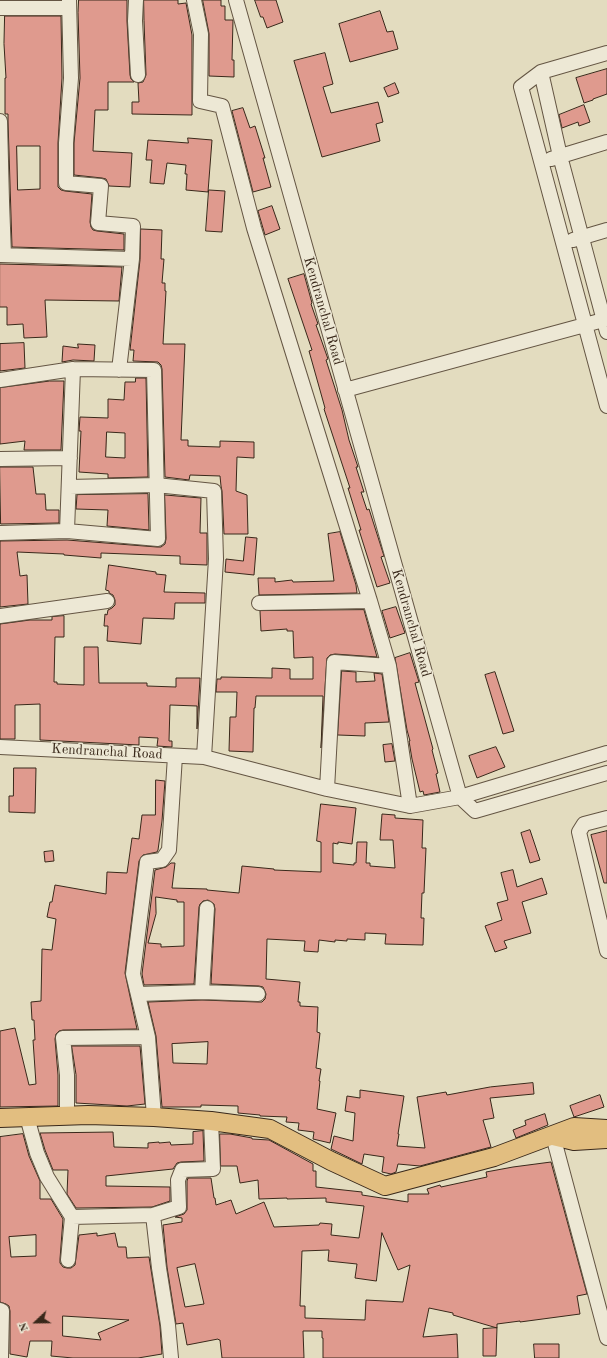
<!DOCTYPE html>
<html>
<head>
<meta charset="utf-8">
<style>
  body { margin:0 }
  #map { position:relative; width:607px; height:1358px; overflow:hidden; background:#e3dcbf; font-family:"Old Standard TT",serif }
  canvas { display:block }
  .north { position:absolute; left:16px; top:1302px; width:40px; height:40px; -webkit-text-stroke:3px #ede8d5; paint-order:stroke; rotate:248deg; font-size:11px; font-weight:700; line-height:16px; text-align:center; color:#39281a }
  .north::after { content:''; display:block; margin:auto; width:14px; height:18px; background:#39281a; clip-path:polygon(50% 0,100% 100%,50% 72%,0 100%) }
</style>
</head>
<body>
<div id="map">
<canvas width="607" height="1358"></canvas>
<div class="north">N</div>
</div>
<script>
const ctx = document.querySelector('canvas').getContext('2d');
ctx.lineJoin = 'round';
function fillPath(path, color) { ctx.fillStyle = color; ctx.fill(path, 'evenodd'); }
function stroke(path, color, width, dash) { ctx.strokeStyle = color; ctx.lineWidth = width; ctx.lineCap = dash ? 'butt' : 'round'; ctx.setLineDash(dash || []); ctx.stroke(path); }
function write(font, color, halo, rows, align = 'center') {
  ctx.font = font + ' "Old Standard TT",serif'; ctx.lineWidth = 3; ctx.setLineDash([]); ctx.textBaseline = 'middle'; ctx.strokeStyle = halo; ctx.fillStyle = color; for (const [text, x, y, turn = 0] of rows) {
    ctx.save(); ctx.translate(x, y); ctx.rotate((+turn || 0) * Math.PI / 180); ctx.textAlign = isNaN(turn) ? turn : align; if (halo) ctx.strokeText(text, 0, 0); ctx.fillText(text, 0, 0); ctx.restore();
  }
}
const building = new Path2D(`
  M79,0H127V21L130,75L131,79L134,82H108V110H95L93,151L132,153L130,187L109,186L106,179L102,178L74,175V143L80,78L78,13Z
  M144,0H178V4L186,3L192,35V115L132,114V102H139L138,83L143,82L146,75L144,21Z
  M203,0H221V6H225V20H233L232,60H234V77L209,76V34Z
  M255,0H276L283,22L267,28L263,17H261Z
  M380,11L387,32L393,31L398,49L350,62L339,24Z
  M5,16H61L62,78L58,143V187L61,190L65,191L92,194L90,222L91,227L93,230L97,231L124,234V250L12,247L8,121V114H5V78H6L4,44ZM17,146H40V189L18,190Z
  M325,53L333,84L323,87L331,113L378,102L383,122L376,124L380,141L322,157L294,61Z
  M607,69V94L593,99V100L584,103L576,78Z
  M395,83L399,93L388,97L384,88Z
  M584,105L590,122L579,126L578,122L562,128L559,115Z
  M243,108L250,128L255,126L265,158H263L271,187L253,192L232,111Z
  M188,138L212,140L208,192L186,190L187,174H185L186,165L167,163L164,184L150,183L152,160H146L148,140L188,143Z
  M209,190L225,191L222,232L206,231Z
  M272,206L280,229L265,235L258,211Z
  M141,229L162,230L161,259H164L162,283H165V291H166L163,344H185L181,440H188V446L220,447V441L254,442V458L237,457L236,491L247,495L248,534H224L222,491L221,486L220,476L190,475L189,480L165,477L162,369L161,365L158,362L133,361L134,350H130L140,260Z
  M0,264L122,267L119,301L45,300L47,337L24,338L23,324L7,325V307H0Z
  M304,274L312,303L311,304L318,324L316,325L328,359L326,360L342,410L349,440L358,467H356L364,492H361L367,510L369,509L384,556L381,557L390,583L377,587L359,530H361L348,488H350L324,409L325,408L309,351L312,350L288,279Z
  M24,343L25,368L0,371V344Z
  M78,344L95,345L94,361L73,360L62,362L63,346L78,348Z
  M136,378H146L148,477L108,478V474L79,472L81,431H79L80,417L108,418V399L124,400L125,382H135ZM107,432L125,433V458L106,457Z
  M50,381H64L61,450H24L25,441L0,444V388Z
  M0,467H33L36,494H45L46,510H59V523L1,524Z
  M148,494L149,530L107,526L108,510L76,509L77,495Z
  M165,495L201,498L200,533H207V565L180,564V556L101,553V558L64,555V554L17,552L20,576L27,575L28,604L0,607V541L67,540L157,547H161L165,544L166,539Z
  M340,532L356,585L357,593L259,595L258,578H275V582L292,580L293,582L334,581L328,534Z
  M246,537L257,538L254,575L225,572L226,559L243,561Z
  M109,565L156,572V574L166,575L164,592L205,593V603H175L174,619L143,618L141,644L107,641L108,626H104L105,614L107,615L108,610L112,608L115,605V600L113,595L109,593V591L106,590Z
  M396,607L405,633L390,638L382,611Z
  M364,610L377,657L335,654L330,655L327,658L321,748L323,696H256L255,708H254L253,752L229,751L230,717H236L237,692H216L217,679H221V677L272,678V668L290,669V679H313V657L294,658L293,631H287V629L261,631L260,611Z
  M64,616V637H55L54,682H57V684L84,685V647H98L99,683H147V686L176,687V678H200L197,729V706L170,705L169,741H172V747L157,746L158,738L139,737V745L40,740V704L15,705V739H0V624L30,620H52V617Z
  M410,653L419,682L415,683L433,749L432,750L438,773L436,774L440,792L424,795L423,791L420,792L412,759L409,741H410L407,730L395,658Z
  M342,671L356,672V682L375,681L374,673L382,674L389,722L365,723V736L338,735Z
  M495,672L514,731L503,734L485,675Z
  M392,744L395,761L385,762L383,745Z
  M496,747L505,767L477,778L469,756Z
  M14,768H36L35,813L9,812V796H13Z
  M156,780L165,781L162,821L158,850L157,852L143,855L139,861L125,973L137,1029L63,1030L59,1031L56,1034L55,1039L58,1075V1106L0,1107V1031L15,1028L29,1085L36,1084L33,1040H35L34,1020H32L31,1002L41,1001L42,949L52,950L56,919L47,917L50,902H52L55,885L106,894L107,872L127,873L132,838L139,839L142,815H155Z
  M321,804L356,808L352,844L338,842V844L333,843V863L354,865V863H356L357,842H367L366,863H370V866L395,868L393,840H380L382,814L395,815V818L423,820L422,848H426L424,893H422L421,918H424L423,945L385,944L386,934L365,933V940L347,939V941L335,940V942L319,940L318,952L304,951L305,941L267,939L266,979L300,982L298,1002H300V1006L318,1007L317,1032L320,1033L316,1068L321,1069L319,1081H320L317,1109L336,1113L330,1143L313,1139L314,1132L298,1130L299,1123L286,1122L287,1117L260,1116V1115L238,1113V1106L201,1105V1107H162L156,1036L148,1002L202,1000L258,1002H262L265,999L266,994L263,987L259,986L211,984L215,909L214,904L208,900L203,901L200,904L199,907L194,984L144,985L142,974L155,870L166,867L171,863H175L172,888L207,889V890L239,893L242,866L274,869V870L321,872V842L317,841ZM156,897L177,900V902H184V946L161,947V944L148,943L156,914ZM208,1042L207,1064L173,1063L172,1044Z
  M530,830L540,860L530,863L521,833Z
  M607,831V883H604L591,835Z
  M53,851L54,861L45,862L44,852Z
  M513,870L517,887L542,878L547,894L522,902L531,933L504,941L507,948L495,952L485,926L502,920L497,903L508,900L501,873Z
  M72,1046H140L145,1104L127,1106L76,1103V1075Z
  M533,1083L534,1094L490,1098L494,1118L483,1120L491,1147L420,1166L398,1164L396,1172L391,1174L382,1172L384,1157L364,1154L362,1164L331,1149L334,1136L353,1141L355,1113L345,1111L347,1096L360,1098V1090L404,1096L398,1134H399L397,1146L425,1148L417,1097L446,1092L447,1095L490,1087Z
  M600,1095L604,1107L574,1117L570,1106Z
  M545,1114L548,1125L516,1138L513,1130L526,1125L525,1121Z
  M203,1131L204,1161L181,1162L177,1163L173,1169L106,1176V1186L170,1187V1201L152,1207L79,1208H76L67,1194L68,1170H53L45,1150L40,1133L113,1132L114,1147L148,1148V1143L159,1142V1143L170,1142L171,1145L193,1144V1132Z
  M23,1134L29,1156L40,1181V1199H51L63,1219L60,1259V1263L63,1267L67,1268H71L75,1265L79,1235L97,1233V1236L115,1233L118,1247H126L127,1258L149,1257L160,1326L162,1354L138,1358H73L51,1356L52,1341H30L27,1357L10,1354V1311L9,1306L6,1304L0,1302V1137ZM36,1235V1256L11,1257L9,1237ZM63,1316L129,1320L98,1333L101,1340L63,1336Z
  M220,1134H230L252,1138V1139L269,1140L313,1164V1171H316V1187L362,1192V1195L408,1202V1194H429L427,1189L440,1185L441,1187L487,1177L486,1172L513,1167L551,1162L587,1294L577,1296L580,1314L520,1322V1321L497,1324V1328L453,1315V1313L429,1308L423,1337L457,1334L458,1358H323V1338H322V1331H303L304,1358H222L220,1340H219L218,1339L187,1345L183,1323L176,1324L167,1267L163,1225L182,1222V1218L175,1217L184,1214L187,1210V1181L188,1178H211L214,1198H215L216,1205L231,1200L236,1214L264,1202L274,1227L319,1225L320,1223L332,1224L331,1235L359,1238L364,1206L326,1202V1198L287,1199V1198L259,1199L258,1180L240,1183L237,1166H221ZM382,1233L398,1270L410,1265L403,1302L366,1300L365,1320L305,1318V1306H300L302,1251L329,1250L328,1261L357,1264L355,1278L376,1281ZM195,1264L204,1304L185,1307L177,1268Z
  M497,1328L496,1356H483V1329Z
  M534,1344H559V1358H535Z`);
fillPath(building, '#df9a8e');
stroke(building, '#39281a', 1);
const minor = new Path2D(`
  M69,0L71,78L66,143V183L101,186L98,223L133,226L132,259
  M136,0L135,21L138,75
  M194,0L201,34L200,101L222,106L254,228L370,601
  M0,8H69
  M607,53L541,72L521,87L607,406
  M541,72L560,156L607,332
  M0,121L2,201
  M551,159L607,142
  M0,201H2L4,255
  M573,240L607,230
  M0,255L132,259L119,370
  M0,380L73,369L154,370L158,539L67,531L0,533
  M345,390L607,319
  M0,459L70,458
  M69,487L156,485L214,491L216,559L204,757
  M67,531L73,369
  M259,603L370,601L389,666L410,806
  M0,616L107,601
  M0,747L204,757L327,789L410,806L460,797L236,0
  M607,753L460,797L475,811L607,773
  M327,789L334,662L389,666
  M607,818L584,824L579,832L607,951
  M202,992L207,908
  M138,994L202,992L258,994
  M67,1115V1075L63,1038L148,1037
  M27,1117L37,1153L47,1177L72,1217L68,1260
  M154,1117L148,1037L133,974L147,862L162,860L169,850L175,756
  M553,1136L607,1338
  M153,1215L159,1268L168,1325L171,1358
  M72,1217L153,1215L179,1207L178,1180L182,1170L213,1169L211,1121
  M0,1310L2,1311L1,1358`);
const major = new Path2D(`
  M0,1118L88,1115L154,1117L211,1121L270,1129L331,1161L385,1186L494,1157L574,1127L607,1129
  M553,1136L574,1141L606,1139`);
stroke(minor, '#645543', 16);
stroke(major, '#39281a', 20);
stroke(minor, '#ede8d5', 14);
stroke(major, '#e2be80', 18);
write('14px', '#39281a', '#ede8d5', [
  ["Kendranchal Road",323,311,74],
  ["Kendranchal Road",411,623,74],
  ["Kendranchal Road",107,752,3]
]);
</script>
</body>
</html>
